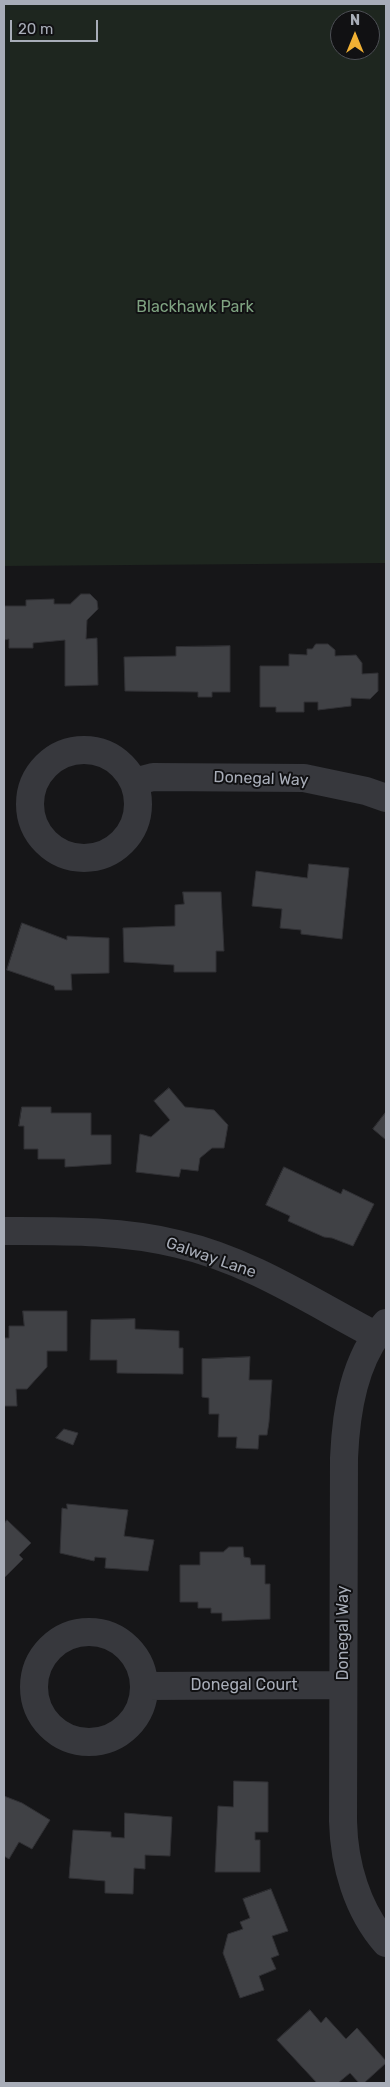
<!DOCTYPE html>
<html>
<head>
<meta charset="utf-8">
<style>
  body { margin:0 }
  #map { position:relative; width:390px; height:2087px; overflow:hidden; background:#161618; font-family:Rubik,sans-serif }
  canvas { display:block }
  .frame { position:absolute; inset:0; border:5px solid #a8adb8; pointer-events:none }
  .north { position:absolute; left:330px; top:10px; width:50px; height:50px; box-sizing:border-box; background:#111113; border:1px solid #4d4f55; border-radius:50%; rotate:0deg; font-size:14px; font-weight:700; line-height:20px; text-align:center; color:#a8adb8 }
  .north::after { content:''; display:block; margin:auto; width:18px; height:22px; background:#f2b134; clip-path:polygon(50% 0,100% 100%,50% 72%,0 100%) }
  .scale { position:absolute; left:10px; top:20px; width:88px; height:22px; box-sizing:border-box; border:2px solid #a8adb8; border-top:0; padding-left:6px; font-size:15px; line-height:18px; white-space:nowrap; color:#a8adb8; -webkit-text-stroke:4px #111113; paint-order:stroke }
</style>
</head>
<body>
<div id="map">
<canvas width="390" height="2087"></canvas>
<div class="frame"></div>
<div class="north">N</div>
<div class="scale">20 m</div>
</div>
<script>
const ctx = document.querySelector('canvas').getContext('2d');
ctx.lineJoin = 'round';
function fillPath(path, color) { ctx.fillStyle = color; ctx.fill(path, 'evenodd'); }
function stroke(path, color, width, dash) { ctx.strokeStyle = color; ctx.lineWidth = width; ctx.lineCap = dash ? 'butt' : 'round'; ctx.setLineDash(dash || []); ctx.stroke(path); }
function write(font, color, halo, rows, align = 'center') {
  ctx.font = font + ' Rubik,sans-serif'; ctx.lineWidth = 4; ctx.setLineDash([]); ctx.textBaseline = 'middle'; ctx.strokeStyle = halo; ctx.fillStyle = color; for (const [text, x, y, turn = 0] of rows) {
    ctx.save(); ctx.translate(x, y); ctx.rotate((+turn || 0) * Math.PI / 180); ctx.textAlign = isNaN(turn) ? turn : align; if (halo) ctx.strokeText(text, 0, 0); ctx.fillText(text, 0, 0); ctx.restore();
  }
}
fillPath(new Path2D(`
  M4,4H386V563L4,566ZM340,20H370V50H340Z`), '#1e261f');
const building = new Path2D(`
  M81,594H90L97,601L98,609L87,620L86,639L97,638L98,685L65,686V640L33,643V648H9V639L4,640V606H26V600L54,599V604H70Z
  M316,644H328L335,650V656L356,655L362,663V674L378,673V691L370,699L351,698V706L318,710V702H304V712H276V707H260V666H289V654L307,655V649H312Z
  M230,646V692H212V697H198V692L125,691L124,657L176,656V647Z
  M309,864L349,868L342,939L301,934V930L280,928L282,909L252,906L256,871L307,878Z
  M183,892H221L224,951H216V972H174V965L124,962L123,928L175,926V905L184,904Z
  M22,923L67,940V936L109,938V973L71,974L72,990H55L54,986L7,970Z
  M169,1088L185,1107L214,1110L228,1125L224,1148H212L200,1158L198,1171L181,1169L179,1177L136,1172L140,1134L151,1137L170,1120L154,1101Z
  M22,1107H51V1113H91V1135H111V1164L65,1167V1159H38V1149H24V1126H19Z
  M386,1112V1140L373,1129Z
  M284,1167L341,1194L343,1189L374,1204L353,1246L332,1238L324,1237L288,1221L290,1216L266,1205Z
  M23,1311H67V1351H47V1367L27,1389H16L17,1406H4V1338H9V1326H24Z
  M135,1319V1329L179,1331V1348H183V1374L117,1373V1360H90L91,1320Z
  M250,1357L249,1380H272L269,1422L267,1435H259L258,1449L236,1448L237,1437H218L219,1414H209V1398L202,1397V1359Z
  M64,1429L78,1433L73,1445L56,1438Z
  M67,1504L128,1510L124,1536L154,1540L148,1571L105,1568L106,1558L95,1557L94,1561L60,1553L62,1508L67,1509Z
  M7,1520L31,1543L19,1555L23,1559L4,1578V1524Z
  M229,1547H243L244,1557L250,1558L251,1565H265V1584H270V1619L222,1621V1613H211V1608H198V1602H180V1565H200V1552H223Z
  M234,1781L268,1782V1832H255V1840H260V1872H215L218,1806L233,1807Z
  M4,1796L22,1803L50,1820L32,1849L19,1842L9,1859L4,1856Z
  M125,1813L172,1817L170,1856L145,1855V1869L134,1868L133,1894L105,1893V1881L69,1878L73,1830L111,1832V1837L124,1838Z
  M271,1889L288,1931L272,1936L279,1955L271,1958L276,1969L259,1976L264,1990L240,1998L223,1953L228,1934L243,1929L240,1922L250,1918L243,1899Z
  M310,2010L321,2023L326,2017L346,2039L357,2028L386,2061V2063L364,2083H359L350,2073L338,2083H317L277,2040Z`);
fillPath(building, '#404145');
stroke(building, '#303034', 1);
stroke(new Path2D(`
  M30 804a54 54 0 1 1 108 0a54 54 0 1 1-108 0Z
  M134,782L153,777L304,778L366,791L386,798
  M4,1231C62,1231 121,1230 178,1244C249,1260 312,1302 375,1335
  M386,1323C354,1359 346,1411 344,1458L343,1821C344,1864 357,1910 386,1943
  M34 1687a55 55 0 1 1 110 0a55 55 0 1 1-110 0Z
  M145,1686L343,1685`), '#37383d', 28);
write('16px', '#7fa381', '#111113', [
  ["Blackhawk Park",195,307]
]);
write('16px', '#a8adb8', '#111113', [
  ["Donegal Way",261,779,2],
  ["Galway Lane",211,1258,19],
  ["Donegal Way",343,1633,-90],
  ["Donegal Court",244,1685]
]);
</script>
</body>
</html>
